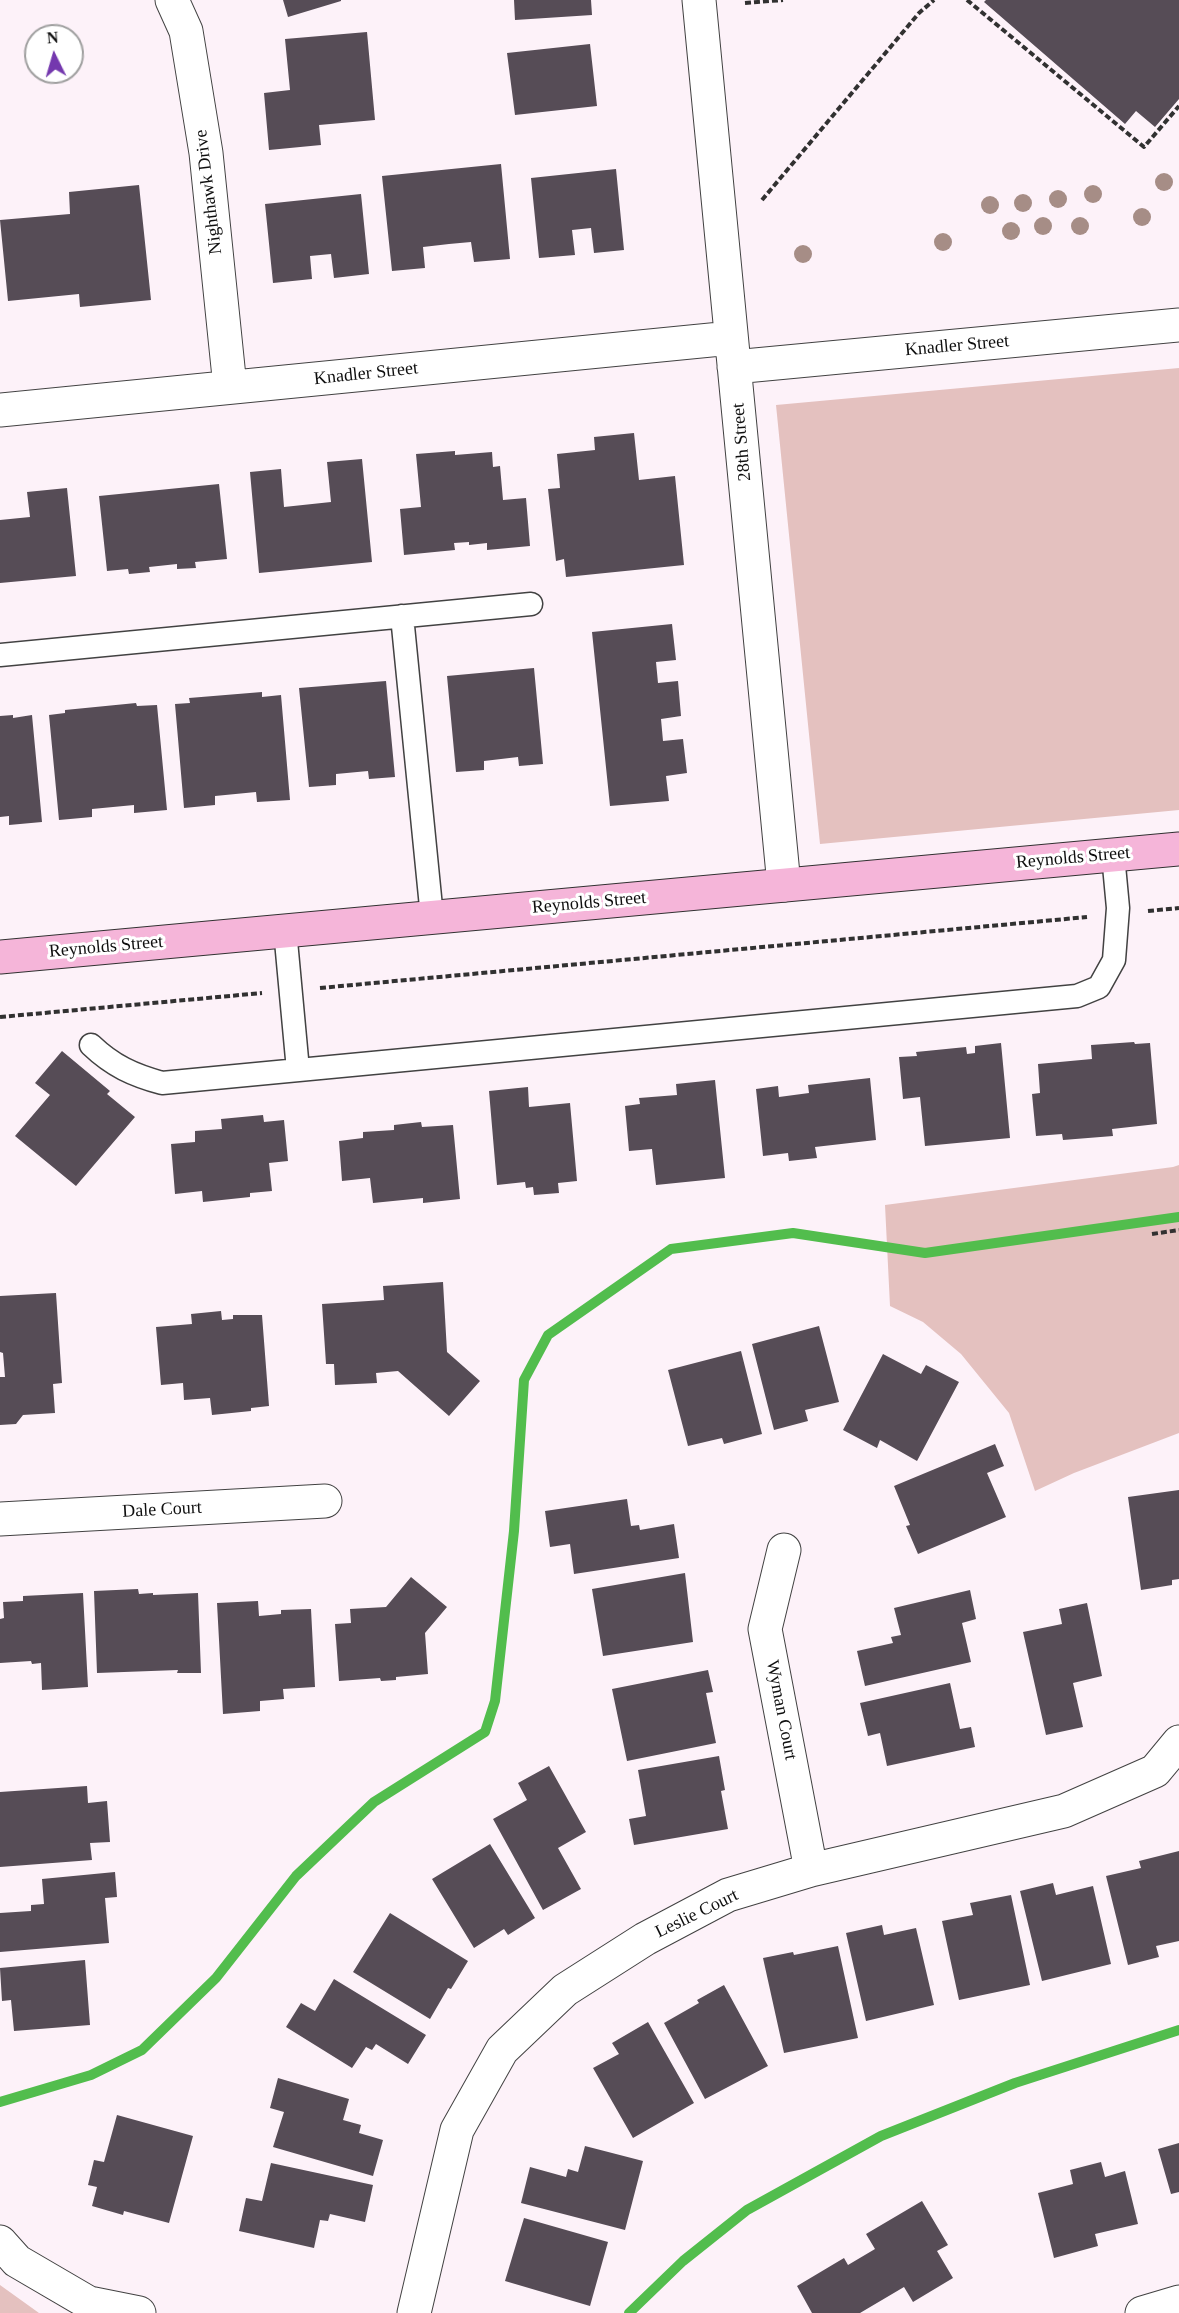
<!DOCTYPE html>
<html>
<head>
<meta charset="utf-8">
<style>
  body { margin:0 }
  #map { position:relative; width:1179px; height:2313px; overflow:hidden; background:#fdf2f9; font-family:"Times New Roman",serif }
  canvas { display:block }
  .north { position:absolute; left:24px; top:24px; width:60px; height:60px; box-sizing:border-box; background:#fff; border:2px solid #9f9f9f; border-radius:50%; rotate:355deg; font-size:16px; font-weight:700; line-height:24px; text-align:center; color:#0f0f0f }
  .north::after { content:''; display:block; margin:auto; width:21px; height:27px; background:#7438ae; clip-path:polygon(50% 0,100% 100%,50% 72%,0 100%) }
</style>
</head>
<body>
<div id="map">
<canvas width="1179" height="2313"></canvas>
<div class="north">N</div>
</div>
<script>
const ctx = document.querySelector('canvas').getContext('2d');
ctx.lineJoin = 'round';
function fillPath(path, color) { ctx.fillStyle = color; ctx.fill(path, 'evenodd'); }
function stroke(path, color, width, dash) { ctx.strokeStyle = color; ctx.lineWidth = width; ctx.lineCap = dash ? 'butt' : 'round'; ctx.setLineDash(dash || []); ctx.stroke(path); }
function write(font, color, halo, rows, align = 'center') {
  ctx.font = font + ' "Times New Roman",serif'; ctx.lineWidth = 6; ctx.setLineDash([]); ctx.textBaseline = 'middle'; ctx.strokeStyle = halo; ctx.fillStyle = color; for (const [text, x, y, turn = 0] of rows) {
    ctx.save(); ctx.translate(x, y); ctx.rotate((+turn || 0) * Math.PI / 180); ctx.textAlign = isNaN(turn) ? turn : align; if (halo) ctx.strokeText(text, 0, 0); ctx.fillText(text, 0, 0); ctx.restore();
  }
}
fillPath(new Path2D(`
  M1179,368V810L820,844L776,405Z
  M1179,1165V1433L1074,1473L1035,1491L1009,1413L961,1354L923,1322L890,1306L885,1205L1173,1167Z
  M0,2285L39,2313H0Z`), '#e4c1bf');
stroke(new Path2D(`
  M0,2102L91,2075L142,2050L216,1978L296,1876L374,1802L485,1732L495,1701L514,1531L524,1380L548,1335L671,1249L793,1233L925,1253L1179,1217
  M629,2313L683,2261L747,2210L881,2136L1015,2083L1179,2030`), '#52bd4d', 10);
fillPath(new Path2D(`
  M283,0H341V1L288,17Z
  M514,0H591L592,15L515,20Z
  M986,0H1179V99L1155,127L1136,111L1125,124L984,2Z
  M367,32L375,120L319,125L321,145L269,150L264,93L290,90L285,39Z
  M590,44L597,106L515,115L507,53Z
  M501,164L510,259L474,262L471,242L449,244L423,247L425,268L392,271L382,176Z
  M616,169L624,250L594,253L591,228L572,230L575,255L539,258L531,178Z
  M139,185L151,300L80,307L79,294L8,301L0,220L70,214L69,192Z
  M361,194L369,274L334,278L331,254L310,256L312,279L273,283L265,204Z
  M634,433L639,480L675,476L684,565L566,577L564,559L556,561L548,489L560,488L557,454L595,450L594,437Z
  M455,451V455L492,452L493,467L500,466L503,500L526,498L530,546L487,550V543L469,545V542L454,543L455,550L404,555L400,509L421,507L416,454Z
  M362,459L372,562L259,573L250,472L281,469L284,507L331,502L327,462Z
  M219,484L227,559L195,562L196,568L177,569V564L149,567L150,572L129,574L128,569L107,571L99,496Z
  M67,488L76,576L0,583V520L30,517L27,492Z
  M672,624L676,660L656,662L658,683L678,681L681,716L661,719L663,741L683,739L687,773L666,776L669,801L610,806L592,632Z
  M534,668L543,764L519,766L518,757L484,761V770L456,772L447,676Z
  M386,681L395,777L369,779L368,771L336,774V785L309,787L299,688Z
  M262,692V697L281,695L290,800L257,802L256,792L215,796V805L184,808L175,704L190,703L189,698Z
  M136,703L137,706L157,705L167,810L134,813V805L92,809V817L59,820L49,715L65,713V710Z
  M13,715V718L32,715L42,822L9,825V816L0,817V716Z
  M1134,1042L1135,1044L1150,1043L1157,1124L1112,1129L1113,1136L1063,1140L1062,1134L1036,1136L1032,1094L1040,1093L1038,1064L1092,1059L1091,1045Z
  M1001,1043L1010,1138L925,1146L920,1097L903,1099L899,1057L917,1056L916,1052L966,1047L967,1054L975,1053V1046Z
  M62,1051L110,1091L107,1094L135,1117L76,1186L15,1136L50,1095L35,1083Z
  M870,1078L876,1140L815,1147L817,1158L789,1161L788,1153L763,1156L756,1089L778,1086L779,1097L809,1093L808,1085Z
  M715,1080L725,1178L656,1185L652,1149L629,1151L625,1106L640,1104L639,1098L677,1095L676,1084Z
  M528,1087L529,1107L570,1103L577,1181L558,1183L559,1193L534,1195L533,1187L526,1188L525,1182L497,1185L489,1091Z
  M263,1115L264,1122L284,1120L288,1161L269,1163L272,1191L250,1193V1197L203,1202L202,1191L175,1194L171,1144L195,1142V1131L222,1129L221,1119Z
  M421,1122L422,1127L453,1125L460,1199L423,1203V1198L373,1203L370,1178L342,1181L339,1141L363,1138V1132L394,1130V1125Z
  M443,1282L447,1352L480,1381L449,1416L398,1371L376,1373L377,1383L335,1385L334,1364H326L322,1304L384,1300L383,1286Z
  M56,1293L62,1383L53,1384L55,1413L23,1415L16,1424L0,1425V1377H5L3,1353L0,1352V1296Z
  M221,1311L222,1320L233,1319V1315H262L269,1406L251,1408V1411L212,1415L210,1398L184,1400L183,1383L161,1385L156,1327L192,1324L191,1314Z
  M819,1326L839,1402L805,1410L808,1421L774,1430L752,1344Z
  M741,1351L762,1434L724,1444L722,1438L688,1446L668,1370Z
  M883,1354L921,1374L926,1365L959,1382L917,1461L880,1440L877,1448L843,1430Z
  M995,1444L1004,1466L987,1473L1006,1517L918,1554L906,1526L910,1525L894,1486Z
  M1179,1490V1579L1172,1580V1585L1141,1590L1128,1497Z
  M627,1499L631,1526L639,1525L640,1530L674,1524L679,1558L574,1574L570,1544L550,1547L545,1511Z
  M685,1573L693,1642L603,1656L592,1589Z
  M411,1577L447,1607L425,1633L428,1674L396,1677V1680L381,1681L380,1678L339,1681L335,1624L351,1623L350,1609L386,1607Z
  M138,1589L139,1594L153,1593V1595L198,1593L201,1673H177L178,1670L97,1673L94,1591Z
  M970,1590L976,1619L962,1623L971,1662L865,1686L857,1651L893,1643L891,1637L901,1635L894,1608Z
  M83,1593L88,1687L42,1690L41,1663L32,1664L31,1661L0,1663V1619L4,1618L3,1602L23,1601V1596Z
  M258,1601L259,1616L281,1614V1610L311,1609L315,1687L283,1689L284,1699L260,1701V1711L223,1714L217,1603Z
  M1087,1603L1102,1676L1073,1683L1083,1727L1046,1735L1023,1632L1062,1624L1059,1609Z
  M708,1670L713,1692L706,1693L716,1743L627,1761L612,1689Z
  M950,1683L960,1729L971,1727L975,1747L887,1766L880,1733L868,1736L860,1703Z
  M719,1756L725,1790L721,1791L728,1829L634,1845L629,1819L646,1816L638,1770Z
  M549,1766L586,1832L558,1848L581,1889L543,1910L493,1819L527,1800L518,1783Z
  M87,1786L88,1803L107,1801L110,1842L90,1843L92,1860L0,1867V1792Z
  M490,1844L535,1918L508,1935L504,1929L474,1948L432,1879Z
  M1179,1851V1941L1156,1946L1159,1957L1128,1965L1106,1876L1141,1868L1139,1861Z
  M115,1872L117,1897L105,1898L109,1943L0,1952V1913L31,1911V1905L44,1904L42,1879Z
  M1053,1883L1056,1895L1093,1886L1111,1964L1042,1981L1020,1891Z
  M1011,1895L1030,1985L959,2000L942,1921L973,1915L970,1903Z
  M390,1913L468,1961L451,1989L448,1988L430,2019L353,1972Z
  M882,1925L884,1935L916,1928L934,2005L866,2021L846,1933Z
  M838,1946L858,2038L784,2053L763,1958L793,1952L794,1955Z
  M85,1960L90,2025L14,2031L11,2000L2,2001L0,1968Z
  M334,1979L426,2035L408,2064L376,2044L372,2050L366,2047L352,2068L286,2027L301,2003L315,2011Z
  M724,1985L768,2066L705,2099L664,2023L699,2003L697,2000Z
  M648,2022L694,2103L633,2138L593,2068L619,2054L612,2043Z
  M278,2078L349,2099L343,2120L361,2125L359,2133L383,2140L373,2176L273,2147L284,2112L270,2108Z
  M117,2115L193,2136L169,2223L124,2211L123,2215L92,2206L97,2187L88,2185L94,2160L104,2162Z
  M1179,2143V2192L1171,2194L1158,2149Z
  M585,2146L643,2161L625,2230L521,2203L530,2167L566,2177L568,2169L578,2172Z
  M1101,2162L1105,2177L1125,2171L1138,2224L1095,2234L1098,2246L1054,2258L1038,2193L1073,2184L1070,2170Z
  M271,2163L373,2185L365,2222L330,2214L328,2221L320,2220L314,2248L239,2231L246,2198L262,2201Z
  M922,2201L948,2245L937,2251L953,2278L913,2302L904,2287L860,2313H812L797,2286L844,2258L848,2265L875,2249L866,2234Z
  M524,2218L608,2242L590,2306L505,2281Z`), '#564c56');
const service = new Path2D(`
  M402,616L432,917
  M0,655L531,604
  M285,930L298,1070
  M91,1045C113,1066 133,1075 162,1083L1077,996L1099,987L1114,960L1118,908L1113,855`);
const minor = new Path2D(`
  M172,0L186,31L206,153L230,387
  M699,0L784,885
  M734,367L1179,325
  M0,410L731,338
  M0,1519L325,1501
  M784,1550L765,1629L811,1870
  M0,2242L17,2261L89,2303L139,2313
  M414,2313L457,2130L502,2050L565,1990L645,1939L728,1895L811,1870L1064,1811L1155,1771L1179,1742
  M1142,2313L1179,2302`);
const secondary = new Path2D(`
  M0,957L1179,849`);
stroke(service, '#424242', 25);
stroke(minor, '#424242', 35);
stroke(secondary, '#313131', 35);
stroke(new Path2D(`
  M967,0L1144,147L1179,106
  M745,3L783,0
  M762,200L919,13L934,0
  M1148,911L1179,908
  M320,988L1087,917
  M0,1017L262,993
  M1152,1234L1179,1230`), '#313131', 4, [6, 3]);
stroke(service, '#fff', 22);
stroke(minor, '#fff', 33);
stroke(secondary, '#f5b5d9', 33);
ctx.fillStyle = '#a68d86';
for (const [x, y] of [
  [1164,182],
  [1093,194],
  [1058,199],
  [1023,203],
  [990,205],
  [1142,217],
  [1043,226],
  [1080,226],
  [1011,231],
  [943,242],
  [803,254]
]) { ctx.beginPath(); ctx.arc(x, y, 9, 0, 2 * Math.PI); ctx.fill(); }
write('18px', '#0f0f0f', '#fff', [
  ["Nighthawk Drive",209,192,-97],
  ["Knadler Street",957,346,-5],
  ["Knadler Street",366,374,-6],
  ["28th Street",742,442,-95],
  ["Reynolds Street",1073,858,-5],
  ["Reynolds Street",589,903,-5],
  ["Reynolds Street",106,947,-5],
  ["Dale Court",162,1510,-3],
  ["Wyman Court",781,1710,79],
  ["Leslie Court",697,1914,-26]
]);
</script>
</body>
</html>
